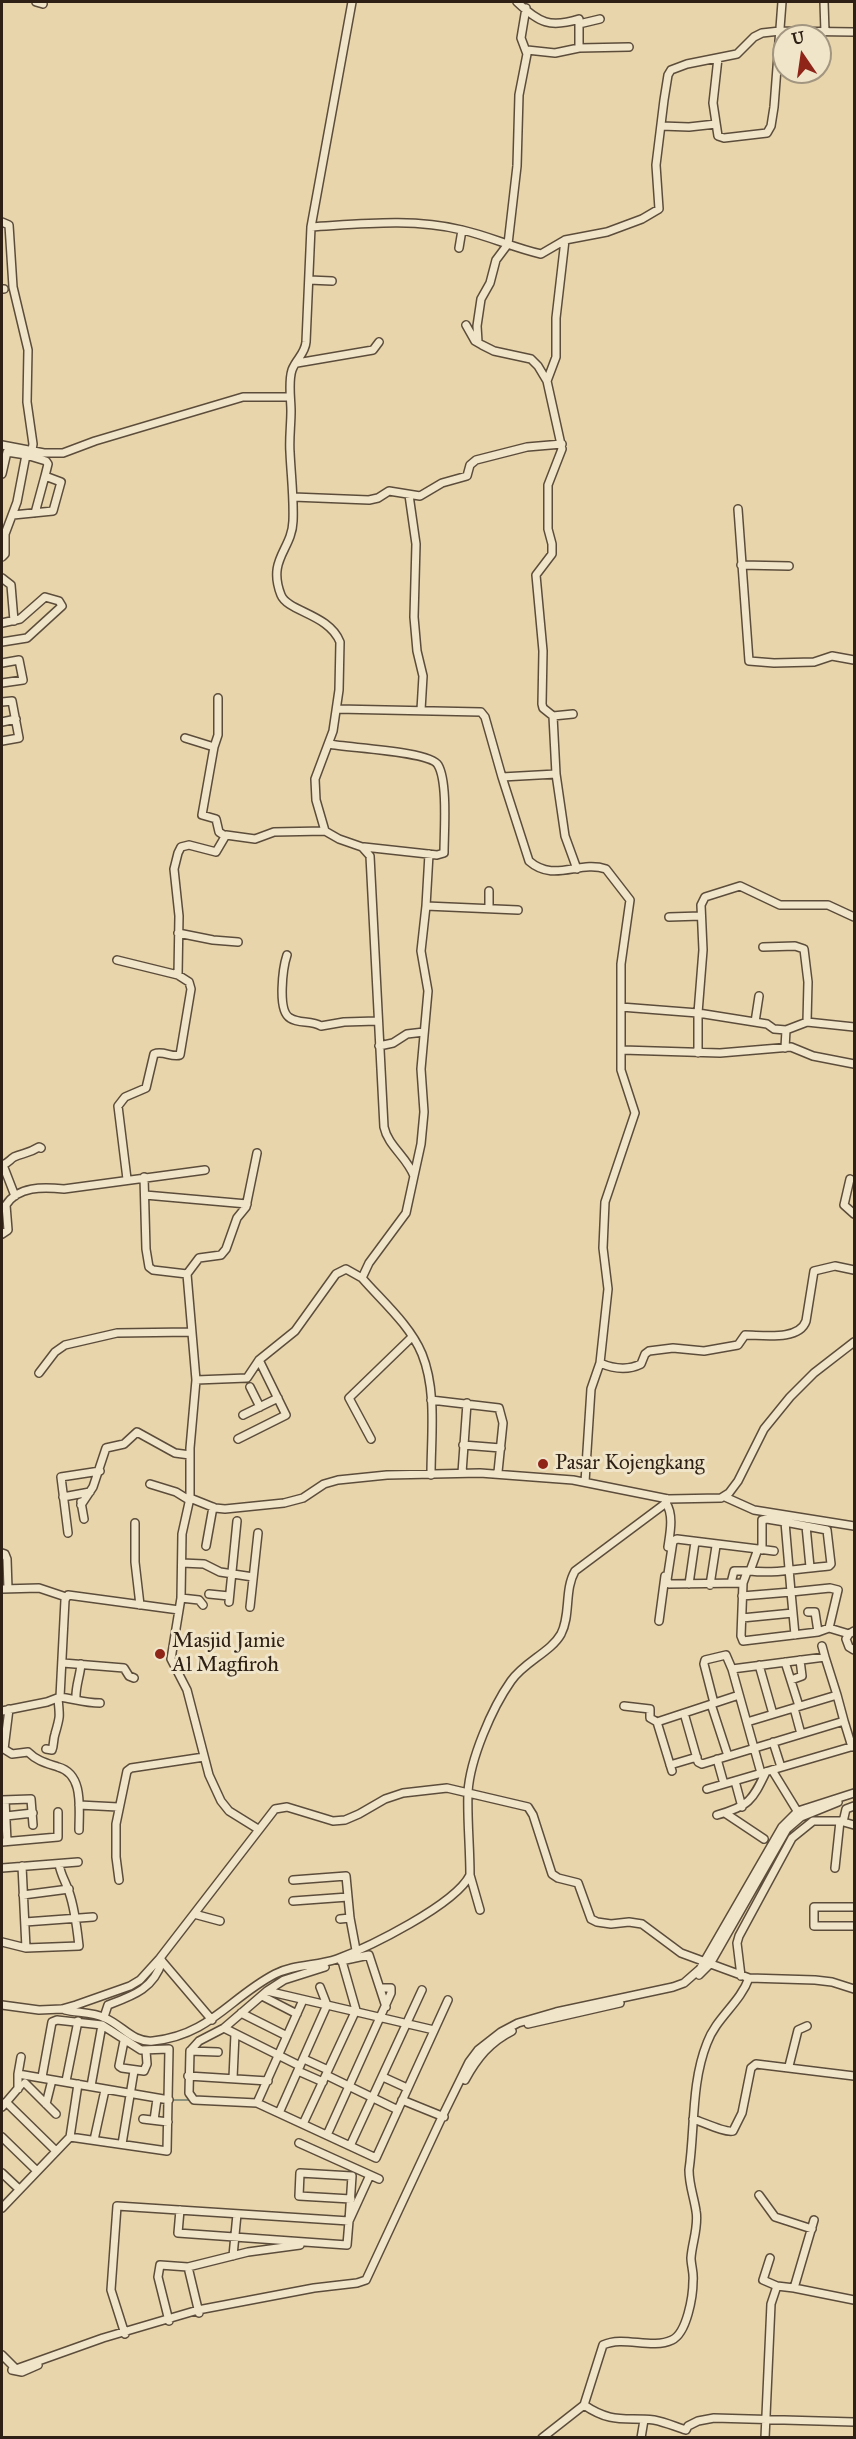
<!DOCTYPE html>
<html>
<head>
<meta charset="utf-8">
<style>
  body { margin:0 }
  #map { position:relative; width:856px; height:2439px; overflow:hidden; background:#e8d5ac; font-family:"IM FELL Great Primer",serif }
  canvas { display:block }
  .frame { position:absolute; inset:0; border:3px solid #2e2015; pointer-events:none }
  .north { position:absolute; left:772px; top:24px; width:60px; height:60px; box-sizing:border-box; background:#f0e4c9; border:2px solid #a29681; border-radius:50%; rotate:347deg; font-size:16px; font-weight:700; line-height:24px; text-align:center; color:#2e2015 }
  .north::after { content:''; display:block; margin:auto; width:21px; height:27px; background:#8f2418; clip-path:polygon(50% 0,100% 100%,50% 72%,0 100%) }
</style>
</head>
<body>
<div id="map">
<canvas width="856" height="2439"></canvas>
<div class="frame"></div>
<div class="north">U</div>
</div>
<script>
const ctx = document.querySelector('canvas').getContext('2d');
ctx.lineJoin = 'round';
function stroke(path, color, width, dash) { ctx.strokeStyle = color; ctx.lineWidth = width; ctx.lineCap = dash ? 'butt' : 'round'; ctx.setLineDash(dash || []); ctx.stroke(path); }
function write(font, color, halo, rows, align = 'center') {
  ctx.font = font + ' "IM FELL Great Primer",serif'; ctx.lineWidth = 6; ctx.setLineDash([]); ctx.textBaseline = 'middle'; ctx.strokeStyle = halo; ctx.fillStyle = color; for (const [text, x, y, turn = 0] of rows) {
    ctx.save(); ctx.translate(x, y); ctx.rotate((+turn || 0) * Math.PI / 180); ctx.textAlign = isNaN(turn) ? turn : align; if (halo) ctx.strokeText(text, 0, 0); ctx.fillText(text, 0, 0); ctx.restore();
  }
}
stroke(new Path2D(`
  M170,2100H190`), '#6e7c6c', 1.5);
const minor = new Path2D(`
  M36,2L43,4
  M352,2L311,227L306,342C305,354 296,359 292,370C288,382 291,399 291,411C291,425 289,439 290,452C291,475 294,498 293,521C292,550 267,559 281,595C288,612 329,614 340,642L339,690L333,731L315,779L316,800L325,831L339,839L362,847L370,856L384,1127C388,1146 407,1157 414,1176L406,1213L369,1263L362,1278C382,1301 410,1325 422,1354C437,1391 431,1436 431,1475
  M517,2C539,23 550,28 579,19
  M824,2L825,32
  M579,48V24L600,19
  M527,50L555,53L579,48L629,47
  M718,58L713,103L718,136L724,138L767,133L771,126L774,107L782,2
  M661,126L689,127L716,124
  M2,222L9,225L13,287L28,350L27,402L33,444L32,450
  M311,227C362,224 412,218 462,230C489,236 514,248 541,254L565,240L607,232L642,219L659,209L656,165L664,100L668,75L671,70L687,64L737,54L754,37L762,33L780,31L854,32
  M459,248L462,230
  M309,280L332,281
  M2,289H4
  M466,325L475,341L482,345L494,351L531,359L538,366L547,381
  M478,342L477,326L481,299L490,283L496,260L508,244L517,166L519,95L527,54L521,38L526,8
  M297,363L373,350L379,342
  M2,445L44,453H63L95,441L243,397H290
  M2,474L7,452L26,455L27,452
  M409,495L416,544L414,617L417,651L423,676L421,710
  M293,497L369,500L378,498L389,491L420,496L442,483L467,476L470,465L476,460L527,447L562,444
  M738,509L749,661L774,663L814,662L832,656L854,660
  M35,513L45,476
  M2,557L5,554V534L17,502L26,455L46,461L48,464L45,476L61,482L53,511L13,515
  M741,565L789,566
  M2,578L11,585L14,621
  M2,623L20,619L45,597L59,601L62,606L27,638L2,642
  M2,663L19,660L23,680L2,683
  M218,698V735L214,747L202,815L216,819L219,832L225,836
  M2,702L12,701L19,738L2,741
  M337,709L481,712L485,717L502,777L556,774L565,836L577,869
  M553,716L573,714
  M2,722L16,719
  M185,738L214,747
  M329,744C348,748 430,751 438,765C448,782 444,833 444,853L437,855L364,847
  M556,774L553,716L543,708L542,704L543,651L536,575L552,554V544L548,529V485L562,449L547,381L556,357V318L565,240
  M502,777L529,861C554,883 579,860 606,869L630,900L621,964V1070L635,1113L605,1202L603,1248L608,1289L600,1363L591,1389L585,1482
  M426,906L518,910
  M489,908V891
  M669,917L701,916
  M854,917L828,905H780L740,886L705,897L701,905L703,950L698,1013L767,1024L774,1029L786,1030L807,1022L854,1027
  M178,933L213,940L238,942
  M763,947L795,946L804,949L808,982L807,1022
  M287,955C283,967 277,1011 290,1018C299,1024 311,1020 321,1026L344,1022L377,1021
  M117,960L178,975L189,982L191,989L180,1055C172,1058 163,1050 154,1054L146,1088L125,1097L118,1106L127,1179
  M178,975L179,916L174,869L178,853L181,847L189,845L216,852L226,835L255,839L274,832L325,831
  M621,1007L698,1013V1053
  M755,1022L759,996
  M379,1046L393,1043L407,1034L424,1032
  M785,1048L786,1030
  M622,1050L720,1053L791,1047L813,1056L854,1064
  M2,1165C9,1163 9,1160 14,1157C22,1153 28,1154 39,1147L41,1148
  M3,1165L15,1196
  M414,1176L421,1144L424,1112L421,1069L428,991L421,951L426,906L429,854
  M144,1177L146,1249L149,1267L153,1270L187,1274
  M850,1179L844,1205L854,1214
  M145,1195L247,1204
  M2,1234L8,1230L6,1205C18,1186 43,1187 64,1189L205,1170
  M600,1363C614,1369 627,1371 641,1364L645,1354L649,1351L673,1348L704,1351L738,1345L745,1335C763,1335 799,1341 806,1321L814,1271L835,1266L854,1270
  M39,1373L55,1352L65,1345L117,1333L191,1332
  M196,1380L247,1378L259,1360L295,1331L336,1274L346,1269L362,1278
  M250,1387L260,1407
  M431,1400L499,1408L503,1423L498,1472
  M243,1415L278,1398
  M238,1439L286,1415L259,1360
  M371,1439L349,1398L412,1337
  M463,1445L501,1448
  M462,1473L467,1403
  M150,1484L176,1492L189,1500
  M63,1497L90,1492
  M725,1497L754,1510L854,1526
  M190,1498V1448L196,1380L187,1274L199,1258L221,1255L226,1249L237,1218L246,1207L257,1153
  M81,1502L84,1519
  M666,1503C674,1515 670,1533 668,1547
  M81,1505L93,1487L106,1448L124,1444L137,1432L175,1453L190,1455
  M135,1523V1562L140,1605
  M806,1526L810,1567
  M68,1533L61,1477L100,1471
  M206,1546L213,1507
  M762,1550V1520L767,1519L785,1522
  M2,1553L5,1554L7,1559L8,1589
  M182,1563L204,1564L220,1572L253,1577
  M747,1572L743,1583L741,1636L743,1641L818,1632L815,1612H808
  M731,1583L734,1571H750L758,1549L774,1551
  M743,1583L669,1584L667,1580L673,1541L677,1539L758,1549
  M689,1584L695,1542
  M710,1585L716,1546
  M2,1589L39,1588L66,1597
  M209,1594L229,1596
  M742,1596L791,1592L785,1522L827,1530L831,1564L829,1566C803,1568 776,1574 750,1571
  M181,1598L199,1600L203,1605
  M229,1602L237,1521
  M250,1607L258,1533
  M742,1618L793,1613
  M659,1621L665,1576
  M854,1631L849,1634L846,1639L849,1647L854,1650
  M818,1632L829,1628L849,1634
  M795,1635L791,1592L830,1588L838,1590L829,1628
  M822,1646L825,1657
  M785,1662L799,1706
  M63,1663L124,1668L129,1676L134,1678
  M759,1665L773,1714
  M732,1669L825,1657L837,1695L747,1722
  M791,1680L802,1676L800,1660
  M60,1697C74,1699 85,1703 100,1703
  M76,1700C75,1687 80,1677 81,1664
  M714,1703L704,1664L705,1660L726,1655L732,1669L761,1773
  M711,1704L728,1756
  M624,1706L650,1709V1718L657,1722L672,1771
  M794,1708L801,1734
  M9,1709L4,1749L12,1754L28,1752C37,1761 46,1763 58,1767C84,1774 79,1808 79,1830
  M2,1711L47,1702L60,1697L65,1600L68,1595L179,1610
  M684,1713L698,1762L702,1764L844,1721L837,1695
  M844,1721L852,1747
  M657,1722L739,1695
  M773,1742L781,1767
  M46,1749L52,1750C54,1745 53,1740 55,1734C60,1717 60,1717 58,1699
  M717,1759L724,1784
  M670,1765L697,1757
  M772,1770L799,1814
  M735,1781L742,1807
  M707,1789L854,1746
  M2,1800L31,1799L33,1825
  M5,1800L7,1841
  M79,1805L118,1807
  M725,1813L764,1839
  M717,1815C749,1806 752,1801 766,1772
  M6,1816L33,1813
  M843,1822L846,1809L854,1806
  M258,1829L229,1811L221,1801L209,1775L187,1690L171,1659L181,1598L182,1534L190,1498L215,1508L225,1509L284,1503L303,1498L324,1484L338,1480L387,1475L480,1473L573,1480L668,1499L721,1498L729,1493L738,1481L764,1429L790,1397L814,1373L854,1342
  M2,1842L58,1837V1812
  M22,1866L26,1948
  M2,1868L78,1862
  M835,1868L840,1821
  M470,1875L480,1910
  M119,1880L116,1857V1824L127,1771L131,1768L204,1757
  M293,1880L346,1876L350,1918L356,1950
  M23,1895L69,1889
  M293,1901L348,1897
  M854,1907H814V1926H854
  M194,1914L220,1921
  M340,1919L350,1918
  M25,1922L93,1917
  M2,1942L26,1948L79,1946C77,1928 75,1909 69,1892C66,1882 61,1876 59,1864
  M161,1960L212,2020
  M341,1961L369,1955L386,2007
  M699,1975L710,1964L787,1829L801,1817L838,1802
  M741,1976L737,1943L739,1936L792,1838L813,1821H840L854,1825
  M267,1991L284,1980L325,1967
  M262,1996L297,2014
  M2,2005L39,2010L62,2009L76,2005L130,1986L140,1980L160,1958L275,1809L287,1807L333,1821L345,1820L359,1814L385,1799L403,1793L447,1788L528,1807L533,1815L552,1874L558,1878L578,1883L591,1919L597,1922L611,1924L629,1922L642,1924L681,1953L749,1978L815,1980L832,1982L854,1989
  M65,2010C77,2013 93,2012 105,2018C122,2025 133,2043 153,2041C210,2035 229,1998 275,1974C294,1964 317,1966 337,1959C369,1947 455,1905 470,1875C470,1847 467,1819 468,1792C470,1759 492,1708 511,1681C524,1662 551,1652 561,1634C571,1615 564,1590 575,1571L666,1503L668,1499
  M241,2013L287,2036
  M104,2017L108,2005C132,1996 154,1989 162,1961
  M528,2024L620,2003
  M224,2028L300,2066
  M434,2030L267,1991L224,2028L199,2041L190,2051L189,2093L194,2100L257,2103L376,2158L448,2000
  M124,2041L119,2066L122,2068L144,2071L147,2064L146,2051
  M190,2051L218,2052
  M304,2059L328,2070
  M789,2066L798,2030L807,2026
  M298,2071L323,2082
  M18,2074L21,2057
  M326,2075L398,2110
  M188,2076L268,2081
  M383,2077L407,2088
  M233,2078L235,2034
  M465,2080C477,2058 490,2042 512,2031
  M66,2081L78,2021
  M25,2083L56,2114
  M91,2086L102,2025
  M18,2089V2074L169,2100
  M402,2100L444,2117
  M6,2102L56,2151
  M257,2103L303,2000
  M46,2104L52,2080
  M2,2107L20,2086
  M279,2113L327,2005L320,1987
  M143,2119L168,2122
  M693,2119C703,2122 725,2133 733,2131L742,2113L751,2068L756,2064L854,2076
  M154,2120L157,2099
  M303,2124L356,2010L342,1961
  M327,2135L391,1993V1988H380
  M2,2137L37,2171
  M70,2137L78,2084
  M94,2140L105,2090
  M299,2143L379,2179
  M122,2144L134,2071
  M350,2146L422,1990
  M2,2173L19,2189
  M759,2195L775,2217L812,2229
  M2,2208L70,2137L167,2151L169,2049L141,2050L102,2025L57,2020L52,2022L42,2077
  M180,2210L178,2233L347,2245L349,2221L370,2175
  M233,2256L237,2214
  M770,2258L763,2280L777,2286
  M188,2267L248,2252L300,2245
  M794,2288L854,2300
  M169,2321L158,2277L160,2265L188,2267L199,2313
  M125,2334L111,2290L117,2206L349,2221L352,2176L300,2173L299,2196L351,2199
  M2,2355L16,2369L103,2338L198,2310L314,2288L357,2283L366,2280L442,2117L469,2062L478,2050L501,2032L518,2023L556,2012L673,1987L684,1983L700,1969L782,1827L798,1811L854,1793
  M12,2370L22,2372L38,2365
  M584,2405C612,2424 625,2417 654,2420C665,2422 676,2427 686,2430L688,2426L698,2421L714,2418L854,2422
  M542,2438L584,2405L603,2345C624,2335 651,2350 672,2340C687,2333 693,2296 693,2281C694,2273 691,2265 691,2258C692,2243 699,2226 696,2211C694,2197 689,2185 689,2170C695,2129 691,2083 707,2043C716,2018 740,2003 749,1978
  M641,2438L644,2420
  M765,2438L771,2304L777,2286L794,2288L814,2220`);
stroke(minor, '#5c4d3b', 10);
stroke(minor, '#f0e4c9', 7);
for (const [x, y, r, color] of [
  [543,1464,6,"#8f2418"],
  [160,1654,6,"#8f2418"]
]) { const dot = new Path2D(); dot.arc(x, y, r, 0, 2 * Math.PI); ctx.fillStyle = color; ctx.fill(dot); stroke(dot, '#f0e4c9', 2); }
write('21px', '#2e2015', '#f0e4c9', [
  ["Pasar Kojengkang",555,1464],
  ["Masjid Jamie",172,1642],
  ["Al Magfiroh",172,1666]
], 'left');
</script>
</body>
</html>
